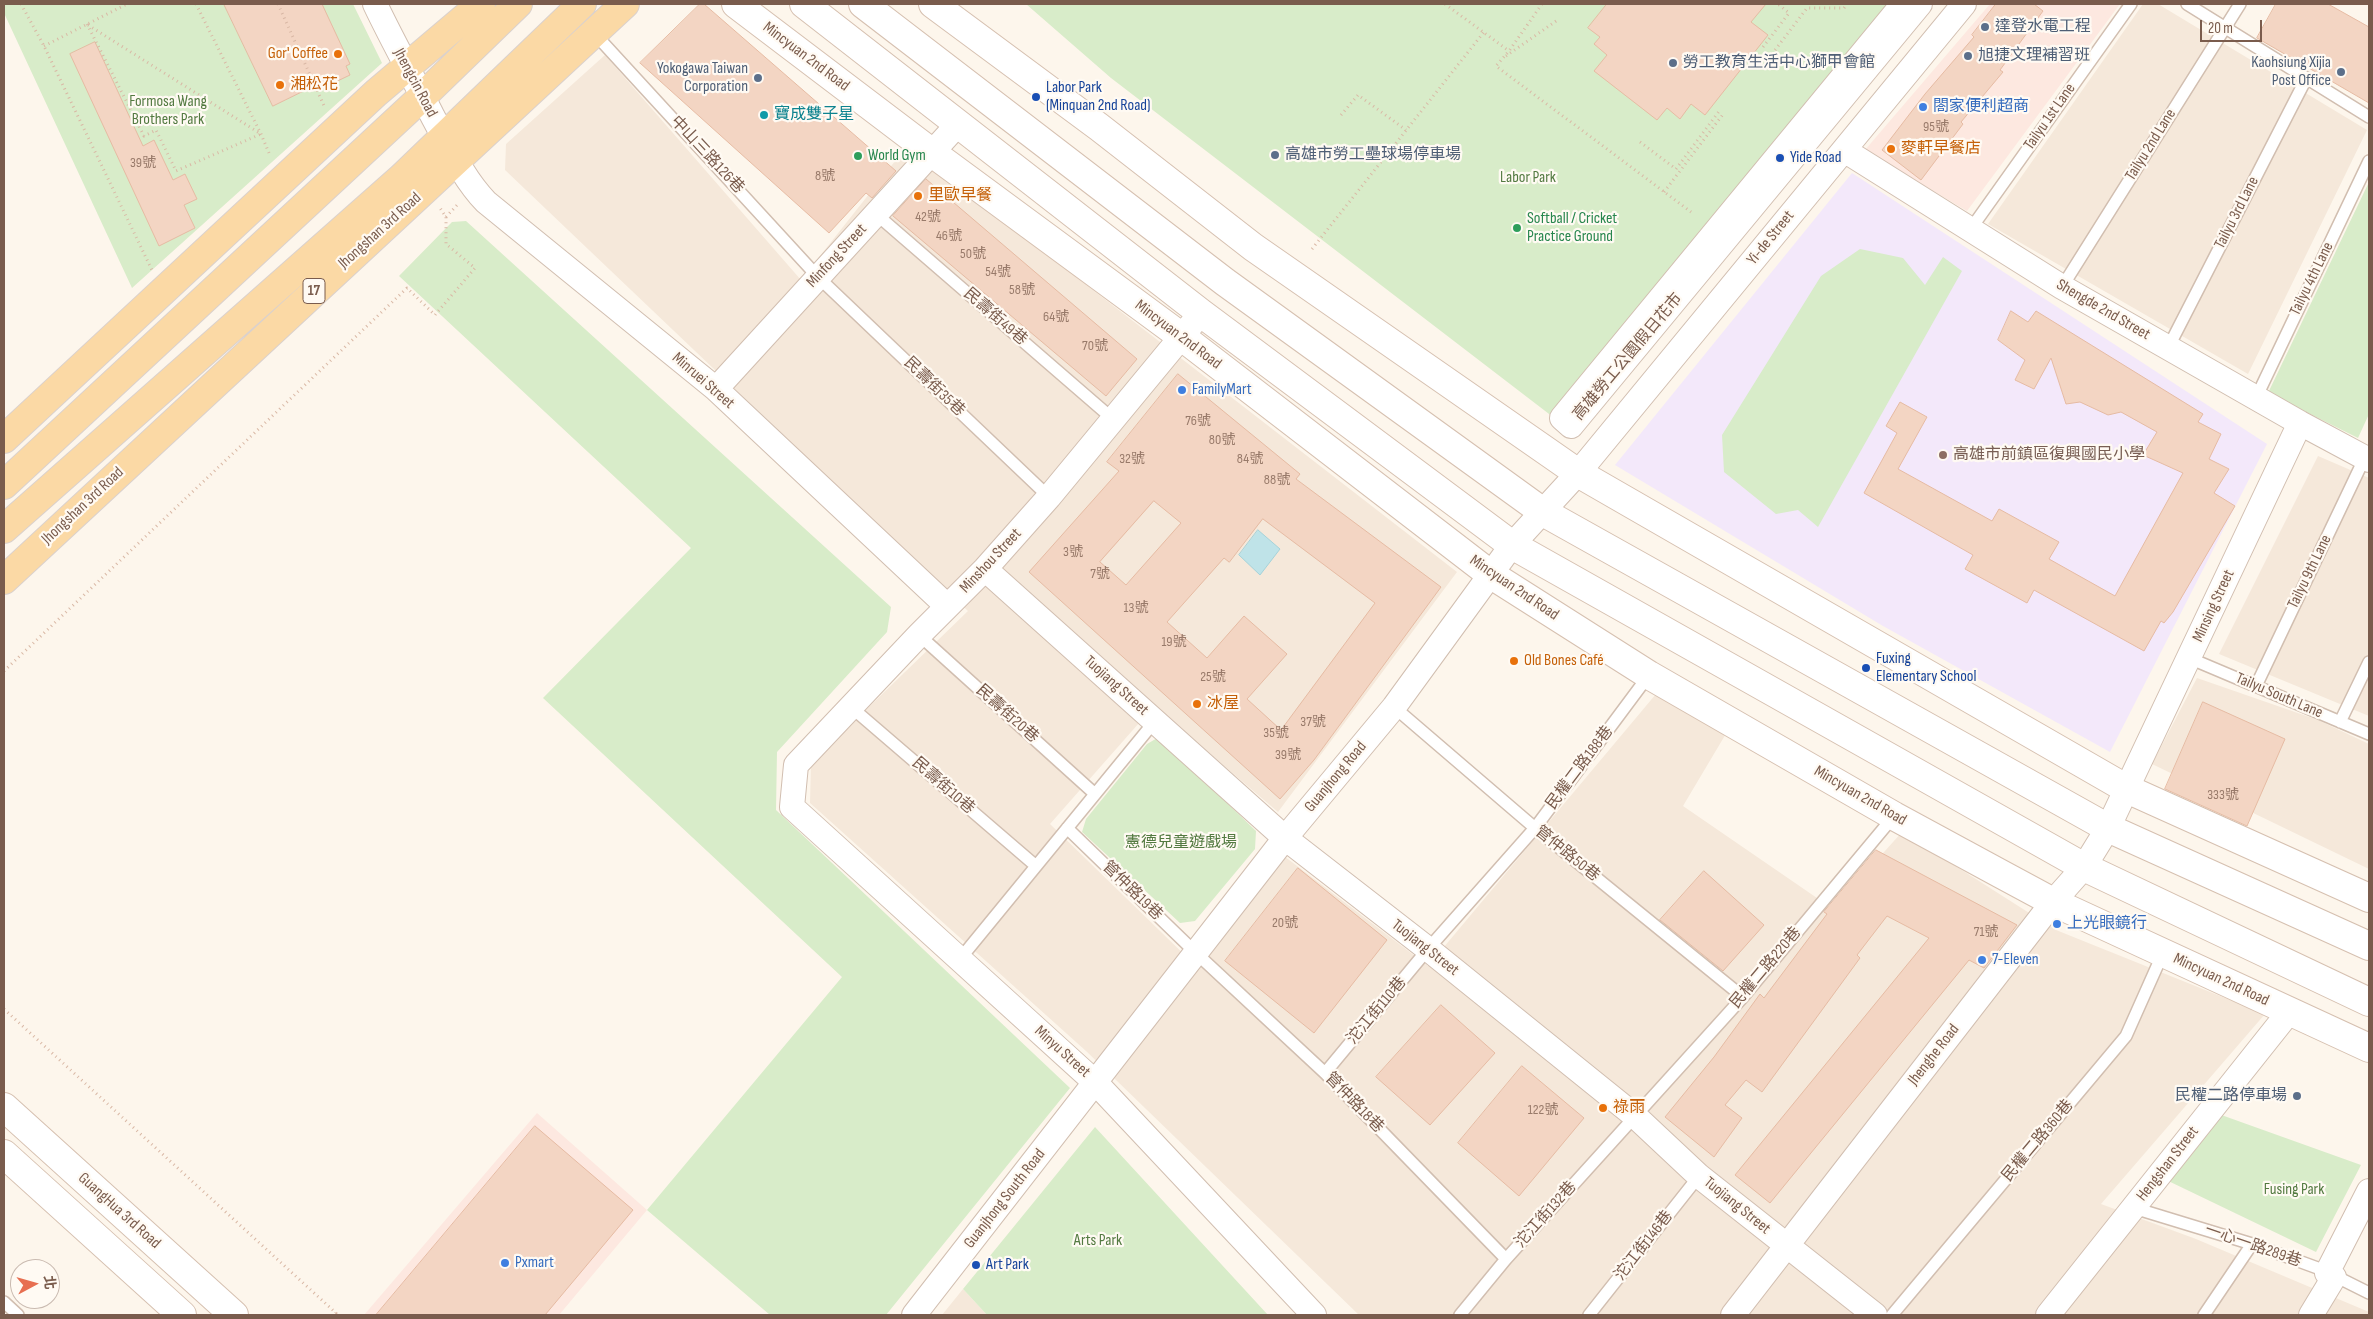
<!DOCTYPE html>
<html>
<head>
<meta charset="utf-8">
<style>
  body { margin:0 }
  #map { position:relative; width:2373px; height:1319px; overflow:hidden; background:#fdf6ec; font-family:"Sofia Sans Condensed","Noto Sans TC",sans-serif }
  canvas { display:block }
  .frame { position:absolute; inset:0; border:5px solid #7a5c4d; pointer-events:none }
  .north { position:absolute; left:10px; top:1259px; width:50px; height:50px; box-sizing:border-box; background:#fffaf3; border:1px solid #cabbb1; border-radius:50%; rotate:84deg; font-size:14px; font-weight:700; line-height:20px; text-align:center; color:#7a5c4d }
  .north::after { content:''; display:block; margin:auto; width:18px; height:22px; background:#e76f51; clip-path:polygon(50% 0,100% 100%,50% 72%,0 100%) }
  .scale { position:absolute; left:2200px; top:20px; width:62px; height:22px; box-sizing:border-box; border:2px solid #7a5c4d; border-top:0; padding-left:6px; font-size:15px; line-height:18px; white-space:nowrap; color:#7a5c4d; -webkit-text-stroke:4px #fffaf3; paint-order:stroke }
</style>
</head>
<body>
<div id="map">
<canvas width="2373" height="1319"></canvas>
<div class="frame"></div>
<div class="north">北</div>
<div class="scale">20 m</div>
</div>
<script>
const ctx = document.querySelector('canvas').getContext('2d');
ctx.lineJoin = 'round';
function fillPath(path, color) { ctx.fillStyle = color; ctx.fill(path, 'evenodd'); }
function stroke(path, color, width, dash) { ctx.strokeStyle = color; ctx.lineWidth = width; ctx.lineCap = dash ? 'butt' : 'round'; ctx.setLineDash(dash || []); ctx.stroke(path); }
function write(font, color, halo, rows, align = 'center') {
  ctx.font = font + ' "Sofia Sans Condensed","Noto Sans TC",sans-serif'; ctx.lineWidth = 4.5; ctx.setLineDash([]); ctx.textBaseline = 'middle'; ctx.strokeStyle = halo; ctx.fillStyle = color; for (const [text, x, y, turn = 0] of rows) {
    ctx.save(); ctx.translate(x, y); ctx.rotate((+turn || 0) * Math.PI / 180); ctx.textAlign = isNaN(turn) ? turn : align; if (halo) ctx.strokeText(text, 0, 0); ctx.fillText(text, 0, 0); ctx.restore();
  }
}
fillPath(new Path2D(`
  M2143,4H2158L2367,130L2248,374L1988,224Z
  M605,55L801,280L907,146L1457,572L1278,812L1154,706L1050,824L1196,966L1284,856L1428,966L1656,694L1727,732L1683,806L1833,909L1902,832L2056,930L2265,1014L2101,1204L2196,1239L2369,1312V1315H1359L1086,1051L810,803L811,763L968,611L505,170L506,144Z
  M2318,456L2369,478V716L2219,654Z
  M2197,678L2318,720L2369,744V869L2152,764Z
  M963,1289L987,1315H942Z`), '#f5e8da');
fillPath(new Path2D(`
  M1990,4H2120L1967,211L1865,150Z
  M537,1113L647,1210L559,1315H364Z`), '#fde8e0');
fillPath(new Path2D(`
  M1852,173L2267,444L2110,752L1883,626L1615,465Z`), '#f3e8fa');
fillPath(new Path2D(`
  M4,4H353L382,63L132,288L4,13Z
  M1026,4H1903L1553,417L1111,78Z
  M2369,182V414L2358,438L2268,393Z
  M466,221L891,607L887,632L777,752L776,810L1070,1088L886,1315H770L647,1210L842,977L543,698L691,548L399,276L452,222Z
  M1860,249L1903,258L1925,285L1943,257L1962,271L1818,527L1798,510L1776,514L1724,472L1722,435L1821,276Z
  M1159,737L1256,831L1255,849L1195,921L1180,923L1082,832L1086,819L1147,744Z
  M2213,1112L2361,1165L2316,1252L2160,1177Z
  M1095,1127L1268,1315H987L963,1289Z`), '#d8ecc9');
const water = new Path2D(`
  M1258,530L1280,549L1260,575L1239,555Z`);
fillPath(water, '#bfe3e8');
stroke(water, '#a5d3da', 1);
const building = new Path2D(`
  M224,4H322L350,64L346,66L350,75L327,86L324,81L273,106Z
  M700,4H704L896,171L872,198L866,193L829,233L640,63Z
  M1607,4H1766L1751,22L1768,35L1705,115L1691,104L1680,119L1667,108L1657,120L1594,71L1607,55L1594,44L1600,37L1588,28Z
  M1996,4H2034L2043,11L2000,70L2003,72L1961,122L1963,124L1921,180L1882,150L1925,94L1974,37L1972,35Z
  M2276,4H2328L2369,27V103L2257,38Z
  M95,42L143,146L154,140L173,180L185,174L197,199L184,205L195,228L159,246L70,54Z
  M926,179L1137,359L1106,396L893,216Z
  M2011,311L2028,322L2036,311L2203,414L2198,422L2221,434L2209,459L2229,469L2214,493L2235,506L2173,612L2164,623L2161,621L2144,651L2034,590L2027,603L1965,569L1973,555L1864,493L1897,433L1886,426L1900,402L1927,417L1898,469L1992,521L1999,509L2059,542L2049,559L2115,596L2183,473L2143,455L2157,432L2121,412L2108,415L2080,402L2066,404L2051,358L2034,389L2015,380L2025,360L1998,340Z
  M1178,374L1300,474L1296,479L1441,587L1314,760L1280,799L1029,572L1119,471L1107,462ZM1154,501L1181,523L1126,585L1100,562ZM1263,519L1375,603L1281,730L1247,699L1287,654L1244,616L1207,658L1167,622L1224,558L1229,562Z
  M2203,702L2285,739L2247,826L2165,789Z
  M1876,850L2017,925L1984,968L1969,960L1770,1203L1735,1175L1929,938L1887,916L1857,955L1860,958L1762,1092L1746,1080L1725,1105L1742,1118L1714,1157L1665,1117L1714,1057L1760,994L1764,998L1827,914L1824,912Z
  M1298,868L1387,940L1314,1033L1225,961Z
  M1704,871L1764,925L1723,971L1660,920Z
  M1441,1005L1495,1053L1430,1125L1376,1077Z
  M1522,1066L1584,1118L1519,1196L1458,1143Z
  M535,1126L633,1210L545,1315H376Z`);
fillPath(building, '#f3d5c3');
stroke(building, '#e6bba3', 1);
const lane = new Path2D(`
  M2187,4L2369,117
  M594,33L818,277L1049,497
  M876,214L1114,420
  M1970,230L2131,4
  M2062,287L2240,4
  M2168,348L2306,79
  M2256,398L2369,161
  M919,635L1095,794
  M2189,658L2369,734
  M2256,686L2366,455
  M851,707L1036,866
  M1394,707L1535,828L1743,997
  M2340,722L2369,662
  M1067,828L1196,953L1325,1073L1506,1259
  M960,959L1155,721
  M1325,1073L1428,949L1535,828L1649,675
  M2134,1208L2252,1244L2323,1270L2369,1293
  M4,1302L18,1315
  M1460,1315L1506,1259L1743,997L1894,816
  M1589,1315L1699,1176
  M1892,1315L2126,1036L2163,953
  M2204,1315L2252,1244`);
const street = new Path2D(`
  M375,4C393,42 414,79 433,117C449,146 462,177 486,202L716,389L947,606
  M1903,4L1562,418L1571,426L1920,4
  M1844,150L2062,287L2300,423L2369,460
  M1201,313L1049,497L985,569L919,635L796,765L792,807L1096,1083L1314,1315
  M716,389L959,123
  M985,569L1285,838L1428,949L1635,1116L1699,1176L1875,1315
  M2327,1273L2369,1191
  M914,1315L1285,838L1394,707L1512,545L1578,473L1964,4
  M1733,1315L2053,902L2084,867L2108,828L2300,423
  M2048,1315L2289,1012
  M2311,1315L2334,1277`);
const secondary = new Path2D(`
  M736,4L931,152L1182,337L1490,574L1649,675L1894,816L2001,874L2053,902L2369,1048
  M804,4L1201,313L1512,545L2084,867L2369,1002
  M863,4L1225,282L1543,512L2108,828L2369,946
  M933,4L1099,127L1253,247L1578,473L2127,789L2369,898
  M4,1107L234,1315
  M4,1154L182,1315`);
const primary = new Path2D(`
  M4,439L376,93L481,4
  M4,485L423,96L518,4
  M4,529L401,178L582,4
  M4,580L625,4`);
stroke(lane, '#d1beb0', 14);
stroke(street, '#d1beb0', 26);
stroke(secondary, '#d6c0b0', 30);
stroke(primary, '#dad1cd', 30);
stroke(new Path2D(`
  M21,4L44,46L152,270
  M196,4L261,134L269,153
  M278,4L325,108
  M1445,4L1509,51
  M1542,4L1509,51L1496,66L1691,212
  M1844,8L1847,4
  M87,24L144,136L156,130L176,171L261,134
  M88,25L261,134
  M44,46L127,4
  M1763,47L1789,13L1778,4
  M1772,54L1807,8H1844
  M1506,56L1559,19
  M1341,115L1358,95L1406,130
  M1640,142L1676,169L1720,110
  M1664,192L1724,113
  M446,217L458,204
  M1312,249L1484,32
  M4,671L407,288L435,315L475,268L446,244V217L440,208
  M4,1009L336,1313L334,1315`), '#d9b8a5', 3, [1, 4]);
stroke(lane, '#fff', 11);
stroke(street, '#fff', 24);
stroke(secondary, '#fff', 28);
stroke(primary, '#fbd9a5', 28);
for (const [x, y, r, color] of [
  [1985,27,5,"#5c6f8a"],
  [338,54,5,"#e8710a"],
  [1968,56,5,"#5c6f8a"],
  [1673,63,5,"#5c6f8a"],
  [2341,72,5,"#5c6f8a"],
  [758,78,5,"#5c6f8a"],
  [280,85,5,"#e8710a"],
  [1036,97,5,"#1a4fb4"],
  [1923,107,5,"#3f7fe0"],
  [764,115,5,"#0f9aa8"],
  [1891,149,5,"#e8710a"],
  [1275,155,5,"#5c6f8a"],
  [858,156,5,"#2e9e5b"],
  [1780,158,5,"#1a4fb4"],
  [918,196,5,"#e8710a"],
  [1517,228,5,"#2e9e5b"],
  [1182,390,5,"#3f7fe0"],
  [1943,455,5,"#8d6e63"],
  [1514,661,5,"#e8710a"],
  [1866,668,5,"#1a4fb4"],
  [1197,704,5,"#e8710a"],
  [2057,924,5,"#3f7fe0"],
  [1982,960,5,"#3f7fe0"],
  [2297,1096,5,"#5c6f8a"],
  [1603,1108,5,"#e8710a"],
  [505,1263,5,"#3f7fe0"],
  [976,1265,5,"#1a4fb4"]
]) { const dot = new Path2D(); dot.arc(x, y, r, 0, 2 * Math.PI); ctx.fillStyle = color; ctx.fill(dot); stroke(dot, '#fffaf3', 2); }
write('14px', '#987a6a', null, [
  ["95號",1936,127],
  ["39號",143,163],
  ["8號",825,176],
  ["42號",928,217],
  ["46號",949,236],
  ["50號",973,254],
  ["54號",998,272],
  ["58號",1022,290],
  ["64號",1056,317],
  ["70號",1095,346],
  ["76號",1198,421],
  ["80號",1222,440],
  ["32號",1132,459],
  ["84號",1250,459],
  ["88號",1277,480],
  ["3號",1073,552],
  ["7號",1100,574],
  ["13號",1136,608],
  ["19號",1174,642],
  ["25號",1213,677],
  ["37號",1313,722],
  ["35號",1276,733],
  ["39號",1288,755],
  ["333號",2223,795],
  ["20號",1285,923],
  ["71號",1986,932],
  ["122號",1543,1110]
]);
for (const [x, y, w] of [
  [314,291,22]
]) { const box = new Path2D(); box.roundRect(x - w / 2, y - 12.5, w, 25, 4); ctx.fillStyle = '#fffaf3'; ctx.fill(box); stroke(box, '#7a5c4d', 1); }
write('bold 15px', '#7a5c4d', null, [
  ["17",314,291]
]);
write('16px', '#4e5e75', '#fffaf3', [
  ["達登水電工程",1995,27],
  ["旭捷文理補習班",1978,56],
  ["勞工教育生活中心獅甲會館",1683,63],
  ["Kaohsiung Xijia",2331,63,"right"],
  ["Post Office",2331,81,"right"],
  ["Yokogawa Taiwan",748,69,"right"],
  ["Corporation",748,87,"right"],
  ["高雄市勞工壘球場停車場",1285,155],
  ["民權二路停車場",2287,1096,"right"]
], 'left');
write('16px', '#c56008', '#fffaf3', [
  ["Gor' Coffee",328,54,"right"],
  ["湘松花",290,85],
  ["麥軒早餐店",1901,149],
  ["里歐早餐",928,196],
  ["Old Bones Café",1524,661],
  ["冰屋",1207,704],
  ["祿雨",1613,1108]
], 'left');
write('16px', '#7a5c4d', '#fffaf3', [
  ["Mincyuan 2nd Road",806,57,37],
  ["Jhengcin Road",415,83,62],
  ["Tailyu 1st Lane",2050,117,-55],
  ["Tailyu 2nd Lane",2151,145,-58],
  ["中山三路126巷",707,155,47],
  ["Tailyu 3rd Lane",2237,213,-63],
  ["Jhongshan 3rd Road",380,231,-42],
  ["Yi-de Street",1771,238,-51],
  ["Minfong Street",837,256,-47],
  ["Tailyu 4th Lane",2312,279,-64],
  ["Shengde 2nd Street",2103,310,30],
  ["民壽街49巷",995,317,41],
  ["Mincyuan 2nd Road",1178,335,37],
  ["高雄勞工公園假日花市",1628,357,-50],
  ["Minruei Street",703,381,41],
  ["民壽街35巷",934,387,44],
  ["Jhongshan 3rd Road",83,506,-43],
  ["Minshou Street",991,561,-47],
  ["Tailyu 9th Lane",2310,572,-64],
  ["Mincyuan 2nd Road",1514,588,34],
  ["Minsing Street",2214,606,-65],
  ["Tuojiang Street",1116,686,42],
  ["Tailyu South Lane",2279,696,23],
  ["民壽街20巷",1007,714,42],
  ["民權二路188巷",1580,768,-53],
  ["Guanjhong Road",1336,777,-50],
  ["民壽街10巷",943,786,41],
  ["Mincyuan 2nd Road",1860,796,30],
  ["管仲路50巷",1567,854,39],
  ["管仲路19巷",1132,891,44],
  ["Tuojiang Street",1425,948,38],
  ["民權二路220巷",1766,968,-50],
  ["Mincyuan 2nd Road",2221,980,25],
  ["沱江街110巷",1377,1011,-50],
  ["Minyu Street",1062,1052,42],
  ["Jhenghe Road",1934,1055,-52],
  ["管仲路18巷",1354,1103,46],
  ["民權二路360巷",2038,1141,-50],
  ["Hengshan Street",2168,1164,-52],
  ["Guanjhong South Road",1005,1199,-52],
  ["Tuojiang Street",1737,1206,39],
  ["GuangHua 3rd Road",119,1211,42],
  ["沱江街132巷",1546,1215,-48],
  ["沱江街146巷",1644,1246,-52],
  ["一心一路289巷",2253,1246,19]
]);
write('16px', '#164399', '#fffaf3', [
  ["Labor Park",1046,88],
  ["(Minquan 2nd Road)",1046,106],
  ["Yide Road",1790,158],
  ["Fuxing",1876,659],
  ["Elementary School",1876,677],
  ["Art Park",986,1265]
], 'left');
write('16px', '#537a41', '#fffaf3', [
  ["Formosa Wang",168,102],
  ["Brothers Park",168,120],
  ["Labor Park",1528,178],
  ["憲德兒童遊戲場",1181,843],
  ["Fusing Park",2294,1190],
  ["Arts Park",1098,1241]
]);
write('16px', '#366cbe', '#fffaf3', [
  ["閤家便利超商",1933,107],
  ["FamilyMart",1192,390],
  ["上光眼鏡行",2067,924],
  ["7-Eleven",1992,960],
  ["Pxmart",515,1263]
], 'left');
write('16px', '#0d838f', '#fffaf3', [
  ["寶成雙子星",774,115]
], 'left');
write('16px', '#27864d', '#fffaf3', [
  ["World Gym",868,156],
  ["Softball / Cricket",1527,219],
  ["Practice Ground",1527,237]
], 'left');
write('16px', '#785e54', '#fffaf3', [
  ["高雄市前鎮區復興國民小學",1953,455]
], 'left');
</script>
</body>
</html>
